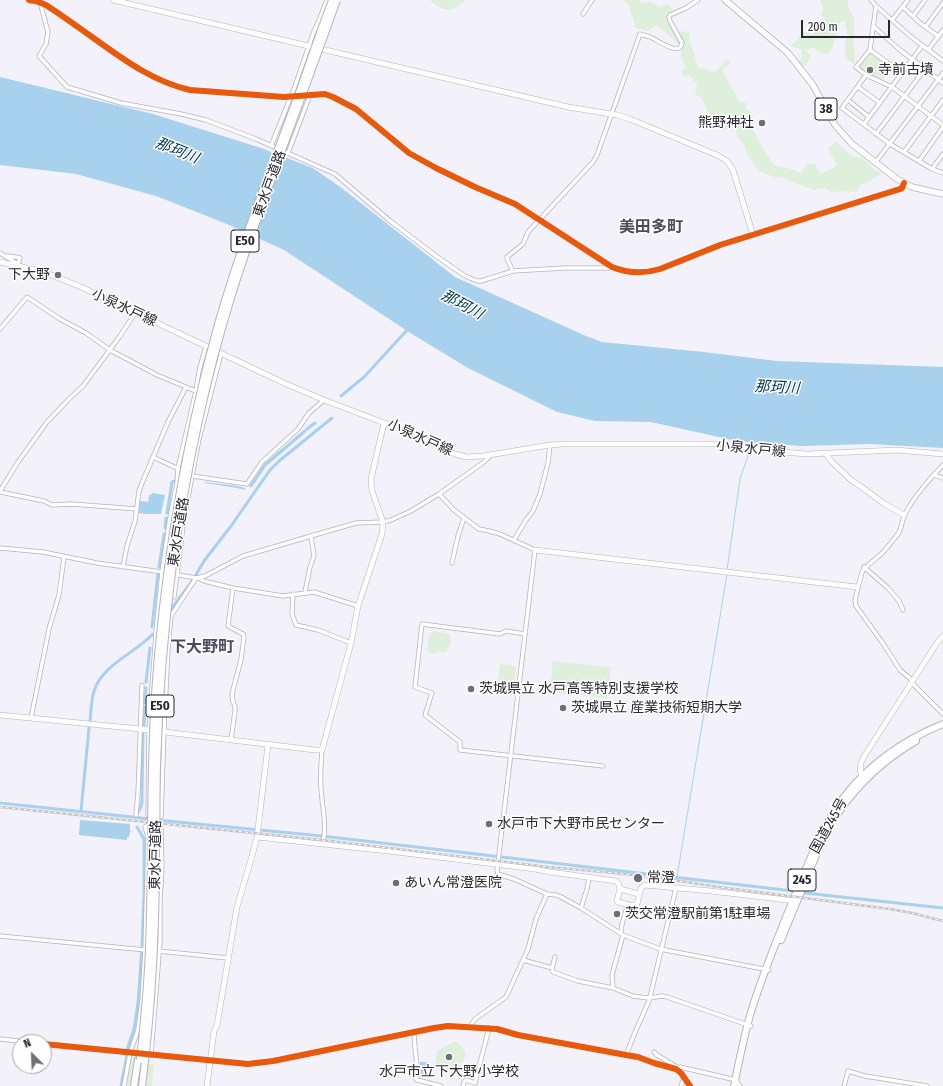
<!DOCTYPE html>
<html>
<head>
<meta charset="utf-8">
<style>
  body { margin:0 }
  #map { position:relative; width:943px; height:1086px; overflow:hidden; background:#f3f2fa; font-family:"Fira Sans Condensed",sans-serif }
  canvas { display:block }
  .north { position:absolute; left:12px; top:1034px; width:40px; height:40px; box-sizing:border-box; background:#fefefe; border:1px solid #a8a8ab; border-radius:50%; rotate:336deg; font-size:11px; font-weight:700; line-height:16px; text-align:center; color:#28262f }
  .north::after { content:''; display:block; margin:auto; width:14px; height:18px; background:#6f6d76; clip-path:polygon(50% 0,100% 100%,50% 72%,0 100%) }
  .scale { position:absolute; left:801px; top:20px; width:89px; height:18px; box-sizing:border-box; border:2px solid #28262f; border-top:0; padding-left:5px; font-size:12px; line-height:14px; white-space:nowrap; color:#28262f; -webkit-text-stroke:3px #fefefe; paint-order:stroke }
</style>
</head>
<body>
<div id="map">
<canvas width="943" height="1086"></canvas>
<div class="north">N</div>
<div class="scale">200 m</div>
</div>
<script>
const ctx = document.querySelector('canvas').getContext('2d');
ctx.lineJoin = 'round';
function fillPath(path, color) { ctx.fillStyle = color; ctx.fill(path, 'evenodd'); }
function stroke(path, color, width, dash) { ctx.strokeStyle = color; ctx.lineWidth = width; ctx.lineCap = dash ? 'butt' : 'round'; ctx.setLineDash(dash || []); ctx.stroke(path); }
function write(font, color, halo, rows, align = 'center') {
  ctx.font = font + ' "Fira Sans Condensed","Noto Sans JP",sans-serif'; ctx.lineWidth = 3; ctx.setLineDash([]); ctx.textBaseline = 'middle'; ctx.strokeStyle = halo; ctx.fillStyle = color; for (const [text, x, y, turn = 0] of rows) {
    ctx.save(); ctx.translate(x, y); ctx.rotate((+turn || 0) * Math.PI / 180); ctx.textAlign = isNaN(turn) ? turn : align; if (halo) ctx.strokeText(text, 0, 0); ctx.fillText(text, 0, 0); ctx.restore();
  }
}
fillPath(new Path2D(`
  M430,0H465C460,7 449,12 441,8C437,6 433,3 430,0Z
  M623,0H638L643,3L650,1L660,7L668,4L673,10L666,20L679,39L680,44L679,45L657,25L647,31L636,28L628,4Z
  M820,0H848V6L854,19V36L853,45L855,50V63L854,64L845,58V41L848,37L845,22L843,21L840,23C837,33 834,47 828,54L821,53L812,47L806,51L811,56L805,67L799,61L802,56L801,49L791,46L804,32H809L812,35L825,19L821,14L823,9Z
  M690,31L689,38L698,67L715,72L727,60L730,63L722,70L739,101L746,103V108L751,112L753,130L770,160L775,166L792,169L801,173L807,164H815L821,174L837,166L828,148L836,142L851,155L863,159L876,171L883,174L873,178L872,181L860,185L857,192L847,191L831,192L825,188L813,190L786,179L774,177L758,171L747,154L745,147L736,134V125L733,118L729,128L722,131L718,129L709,115L702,98L695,94L697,84L689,75L684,77L681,71L686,67C682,59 678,53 684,44L680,32Z
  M869,53H872C883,62 888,63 885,79H878L860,68L859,66Z
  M433,631L450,634L451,643L446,652H439L435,654L427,652L429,634Z
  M553,661L611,667L607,698L550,692Z
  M500,664L516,666L514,684L498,682Z
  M455,1041C459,1044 464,1048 465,1054C467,1064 449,1070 441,1073C433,1063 436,1062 437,1051Z
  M131,1055H136L131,1086H127Z
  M148,1064H154L152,1086H146Z`), '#deefdc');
fillPath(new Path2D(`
  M0,77L153,114L261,148L313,168L343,189L455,277L586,336L602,342L704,352L777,361L943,367V448L870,444L802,446L737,441L651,422L595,421L557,412L468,368L412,334L284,250L227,224L156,196L76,174L0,165Z
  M205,482L237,486L245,488V490L237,488L205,483Z
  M152,493L165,495L161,514H145L139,513L140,501L148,502L149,499L147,497L149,498V495H151Z
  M80,820L130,824V831L132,832H130L129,837H127V840L79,835Z
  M420,1062H427V1077H419Z`), '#a7d1ec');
stroke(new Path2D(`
  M727,570L740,479L750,450
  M677,877L727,574`), '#a7d1ec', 1);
stroke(new Path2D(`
  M341,396L364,377L409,328
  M307,429L315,423
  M251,486L265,465L305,431
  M167,513L172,482L174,481H175
  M165,528L166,518
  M159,567L164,534
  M169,612L193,580L204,561L231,526L270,470L279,461L332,418
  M152,627L158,573
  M146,682L150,648
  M145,703L146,688
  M90,722C91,711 91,701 94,691C102,665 135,653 153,634
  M144,725L145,707
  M0,803L151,819
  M81,811L89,728
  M139,811L142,803V791L143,734
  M157,820L322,836L793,891
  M805,893L943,908
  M127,1050L134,1029L138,1003L142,947L144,895V839L137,827
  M121,1086L127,1055`), '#a7d1ec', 3);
const street = new Path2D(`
  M871,0L876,6L910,36L943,61
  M40,2C54,8 66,18 78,27C113,52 147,80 190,90L284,97L325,94L333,97L356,109L409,153L436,168L475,187L515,204L612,267C647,281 676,263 708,250
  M40,2L48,32L46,44L39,56L67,87L121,103L181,114L206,120L256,139L335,174L389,220L436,256L465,276L477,281H481L513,271L564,268H609L612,267
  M876,6L870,50L856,67L866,75L892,87L943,125
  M903,7L920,23L938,36
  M583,14L592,0
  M913,16L925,0
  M892,20L908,0
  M873,26L900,50L943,83
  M926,26L943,3
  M870,50L902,73
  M928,50L943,30
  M866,75L842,108L890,144L932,169L943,173
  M858,87L880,103
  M848,100L869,117
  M864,124L922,46
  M876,134L925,69
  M271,146L294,89L313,34L320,18L327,0
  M904,152L943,100
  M288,153L310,95
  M919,161L943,127
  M875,163L943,73
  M932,169L943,154
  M0,253L21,266
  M7,256L16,257L20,258L18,263
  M513,271L508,261L507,257L523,244L528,232L593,162L597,155L640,34C643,35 647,36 650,37C657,40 680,57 682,43L670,21L669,17L670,15L686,8L698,0
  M0,329L27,297L60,319L86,333L110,350L157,375L198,392
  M153,457L185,472
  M934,475L943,478
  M192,476L247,484L262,462L298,429L309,413L324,400
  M0,491L18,462L47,422L70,398L83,386L120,336L135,313
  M0,492L44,501L52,505L71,504L137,509
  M439,494L454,510L479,529L489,531L500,534L535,550L497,871L498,874L514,879L547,894
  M514,540L526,520L533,511L540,494L548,463L550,445
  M0,548L43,552L97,563L162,572L196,578L205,576L243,556L311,536L356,523L383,522L391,520L411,511L439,494L484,462L490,456
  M452,563L458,536L464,518
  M123,567L127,546L135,521L139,491L142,483L168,422L186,387
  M864,567L888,588L899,601L903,610
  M198,578L204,581L233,588L283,596L314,592L358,606
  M305,592L310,567L314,556L311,536
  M293,594L292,614L296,625L318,630L351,643
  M168,596L174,597L184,519L199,439L221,354
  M525,634L506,631L500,634L422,624L415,687L432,693L425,715L460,742V750L603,766
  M913,681L900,670L882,642L856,606L855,600L862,572C867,564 874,561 880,555C887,549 892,541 898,534C902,528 902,520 905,514C915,495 929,480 943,465
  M912,683L943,714
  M31,718L49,629L59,595L64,557
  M231,740L235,711V706L233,702L232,694L234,686L241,660L244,637L243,634L228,626L233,588
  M322,750C321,763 320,775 321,788C322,806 327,825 323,843
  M136,815L138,793L142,685
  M148,816L149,730L152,686L156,632L162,572L170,517L177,483L178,468L196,391L199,371L206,346
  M161,817L164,731L168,648L171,616L196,578
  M581,908L623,935L660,949L769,970
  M621,933L622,924L628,904
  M0,936L146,950
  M158,951L228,958
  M555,957L552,968L553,972L578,981L613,988L633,996L649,998L662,996L667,997L751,1026
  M523,960L552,968
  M613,988L612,975L623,935
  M470,1027L475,1019L506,997L528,949L536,919L546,896L547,894L556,895L561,897L581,908L587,889L589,878
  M414,1033L415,1048L417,1066L416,1079L417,1080L441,1086
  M0,1039L29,1042
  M44,1044L248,1064L273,1061L434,1028L448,1026L497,1029L518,1035L626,1055L638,1057L654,1063L676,1069L681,1073L690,1086
  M654,1052L657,1055L677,1067H680L736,1080L740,1086
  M626,1055L636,1030L649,1001L676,888
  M124,1086L130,1053L138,1030L142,1001L145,950L148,837L145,827L148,825L161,828L162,871L160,900V942L151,1055
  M463,1086L464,1082L466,1080L475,1083L489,1028
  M681,1086L684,1077
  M844,1086L848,1071L865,1076L927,1086`);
const secondary = new Path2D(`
  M29,0L40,2V0
  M113,0L568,107L617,115L630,119L719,156L727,161L733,170L753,235
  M708,250L720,245L900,189L902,188L904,183
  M0,262L44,272L81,287L284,383L324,400L416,435L455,454L467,457L483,456L550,445L563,444H726L782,452L807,454L896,450L943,454
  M825,453L832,462L851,480L863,488L883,503L904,515
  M535,550L857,587
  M0,715L140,729L315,750H322L351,643L358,606L382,534L383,522L372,491L371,479L384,423
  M865,779C859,773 859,766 863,758L937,643L943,636
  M257,837L397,852L535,869L550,872L616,881L619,885L620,889L617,901L618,902L633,906L637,904L641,888L645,885L711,891L796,901
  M620,889L639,894
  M207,1086L214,1031L217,1025L237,907L252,856L257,837L268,745`);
const primary = new Path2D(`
  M725,0L788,53L813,85L835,125L852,144L897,179L912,187L929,191L943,194`);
const highway = new Path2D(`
  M838,813C859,783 885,759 916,741
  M781,940L821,843
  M134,1086L138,1060
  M142,1086L145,1061
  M734,1086C739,1061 744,1036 751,1012C764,970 781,929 798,888C811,856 824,824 844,797C870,763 904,740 943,724`);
stroke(street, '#b5b3bb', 5);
stroke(secondary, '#b5b3bb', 6);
stroke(primary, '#b5b3bb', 7);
stroke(highway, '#b5b3bb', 8);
stroke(street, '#fdfdfe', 3.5);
stroke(secondary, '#fdfdfe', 5);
stroke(primary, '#fdfdfe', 5.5);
stroke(highway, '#fdfdfe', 6);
const rail = new Path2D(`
  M0,807L322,840L548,867L615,873L660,878L719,887L890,909L912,913L943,921`);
stroke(rail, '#c4c3c6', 2.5);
stroke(rail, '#fefefe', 1, [3]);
const highwayBridge = new Path2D(`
  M140,1060C144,1022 148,984 149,946C152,875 150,804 153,733C155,680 160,628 167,575C178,491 195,406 218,324C241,244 272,166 301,87C311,58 321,29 332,0
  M145,1061C153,992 156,923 156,854C157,825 156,795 157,766C159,699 164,632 173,565C186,475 204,385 231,298C262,198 302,100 337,0`);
stroke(highwayBridge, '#b5b3bb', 8, []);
stroke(highwayBridge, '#fdfdfe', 6);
stroke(new Path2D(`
  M29,0L36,1L46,5C64,17 81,29 99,42C127,62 155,82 190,90L284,97L325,94L333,97L356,109L409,153L436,168L475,187L515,204L612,267C627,273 644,274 660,269L720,245L900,189L902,188L904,183
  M44,1044L248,1064L273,1061L434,1028L448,1026L497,1029L518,1035L626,1055L638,1057L654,1063L676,1069L681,1073L690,1086`), '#e8590c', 6);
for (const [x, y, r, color] of [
  [870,70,4,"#6f6d76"],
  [762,123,4,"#6f6d76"],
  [58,275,4,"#6f6d76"],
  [471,689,4,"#6f6d76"],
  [563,708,4,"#6f6d76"],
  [489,824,4,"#6f6d76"],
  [638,878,5,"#6f6d76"],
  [396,883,4,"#6f6d76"],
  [617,914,4,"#6f6d76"],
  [449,1057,4,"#6f6d76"]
]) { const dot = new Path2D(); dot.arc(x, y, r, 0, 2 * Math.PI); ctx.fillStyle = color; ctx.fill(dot); stroke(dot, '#fefefe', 1.5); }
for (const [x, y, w] of [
  [826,109,22],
  [245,241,28],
  [160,706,28],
  [802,880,28]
]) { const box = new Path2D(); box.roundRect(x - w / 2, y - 11, w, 22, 3); ctx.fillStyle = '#fefefe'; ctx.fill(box); stroke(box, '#28262f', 1); }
write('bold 13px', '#28262f', null, [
  ["38",826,109],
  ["E50",245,241],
  ["E50",160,706],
  ["245",802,880]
]);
write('14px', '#28262f', '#fefefe', [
  ["寺前古墳",878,70],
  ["熊野神社",754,123,"right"],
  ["下大野",50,275,"right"],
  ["茨城県立 水戸高等特別支援学校",479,689],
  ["茨城県立 産業技術短期大学",571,708],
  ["水戸市下大野市民センター",497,824],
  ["常澄",647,878],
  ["あいん常澄医院",404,883],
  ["茨交常澄駅前第1駐車場",625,914],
  ["水戸市立下大野小学校",449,1072,"center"]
], 'left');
write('14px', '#28262f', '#fefefe', [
  ["東水戸道路",270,184,-70],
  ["小泉水戸線",124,308,25],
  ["小泉水戸線",420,438,24],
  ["小泉水戸線",751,449,6],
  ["東水戸道路",179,532,-81],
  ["国道245号",829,826,-61],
  ["東水戸道路",156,855,-89]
]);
write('italic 15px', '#02374e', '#fefefe', [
  ["那珂川",177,151,22],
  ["那珂川",462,305,28],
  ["那珂川",777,388,3]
]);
write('bold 16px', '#4e4a5e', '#fefefe', [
  ["美田多町",651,228],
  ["下大野町",202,648]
]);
</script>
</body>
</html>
